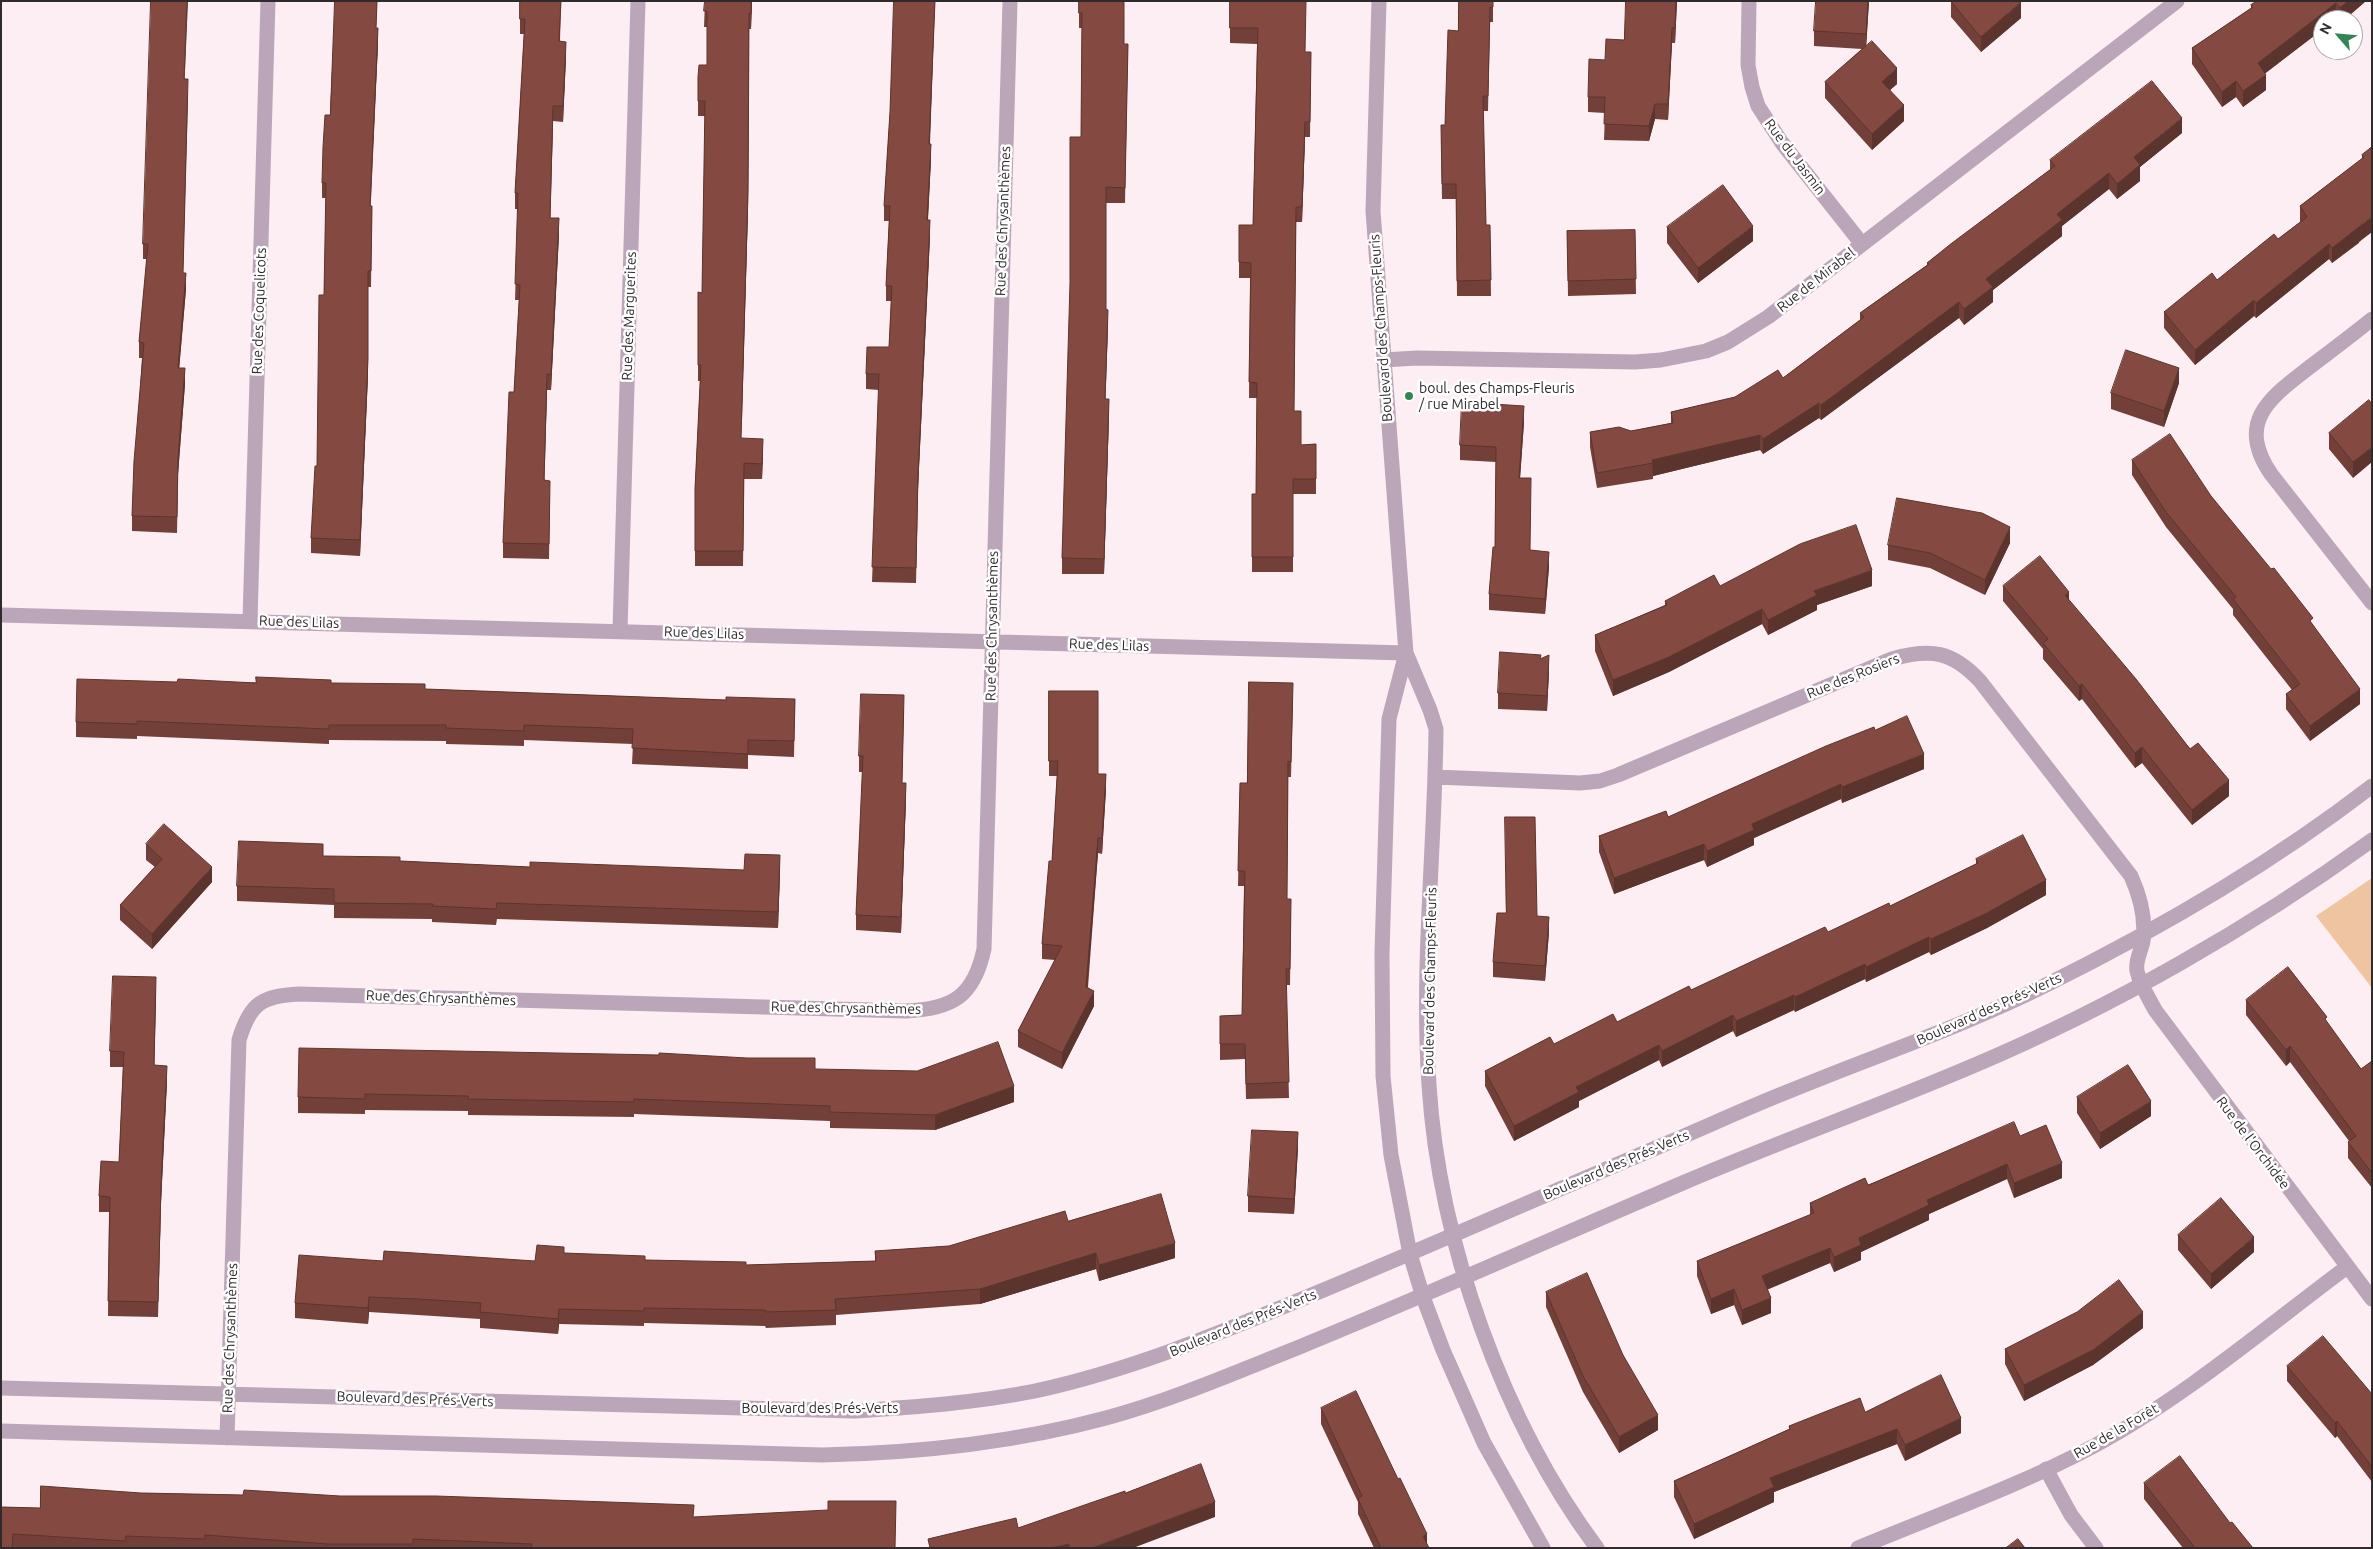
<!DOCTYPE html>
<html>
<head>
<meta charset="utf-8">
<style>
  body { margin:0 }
  #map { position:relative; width:2373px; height:1549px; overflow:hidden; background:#fceef2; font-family:Ubuntu,sans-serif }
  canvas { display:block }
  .frame { position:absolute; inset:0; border:2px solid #2f2a2b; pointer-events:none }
  .north { position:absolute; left:2313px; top:10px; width:50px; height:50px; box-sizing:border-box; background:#fff; border:1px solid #acaaaa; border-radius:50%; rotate:297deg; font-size:14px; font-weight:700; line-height:20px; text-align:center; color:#2f2a2b }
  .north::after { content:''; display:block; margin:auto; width:18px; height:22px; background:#358454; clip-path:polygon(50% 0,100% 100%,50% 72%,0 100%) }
</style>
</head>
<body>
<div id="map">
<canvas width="2373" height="1549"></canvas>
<div class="frame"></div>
<div class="north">N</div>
</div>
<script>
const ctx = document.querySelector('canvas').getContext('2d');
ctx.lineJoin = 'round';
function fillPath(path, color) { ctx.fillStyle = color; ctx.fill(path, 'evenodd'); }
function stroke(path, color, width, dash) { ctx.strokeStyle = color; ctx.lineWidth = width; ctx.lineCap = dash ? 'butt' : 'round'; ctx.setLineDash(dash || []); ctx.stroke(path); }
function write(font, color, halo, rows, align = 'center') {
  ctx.font = font + ' Ubuntu,sans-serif'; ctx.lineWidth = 5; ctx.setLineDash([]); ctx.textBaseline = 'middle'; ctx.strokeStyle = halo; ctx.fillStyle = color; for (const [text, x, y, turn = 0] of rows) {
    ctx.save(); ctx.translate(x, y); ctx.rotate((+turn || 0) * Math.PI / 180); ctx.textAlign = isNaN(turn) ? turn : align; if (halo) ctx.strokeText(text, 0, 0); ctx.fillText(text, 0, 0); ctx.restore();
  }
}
fillPath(new Path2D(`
  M2372,878V988L2316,916Z`), '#efc4a1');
stroke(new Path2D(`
  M1379,1L1373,211L1406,653L1430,710L1436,729C1435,847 1421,967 1429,1085C1439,1242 1503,1422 1597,1548
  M1749,1L1748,65L1752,87L1758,106L1782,143L1862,244
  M2372,319C2352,335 2331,351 2311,366C2271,397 2235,421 2271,474L2372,603
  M1383,360L1417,358L1635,362L1661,360L1706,351L1728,342L1768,317L2177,1
  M1,615L1406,653
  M250,620L268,1
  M620,631L638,1
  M1406,653L1389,719L1382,953L1383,1076L1391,1155L1410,1254L1423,1297L1443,1350L1484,1443L1543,1548
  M1436,777L1580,783L1600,781L1618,775L1892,659C1931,648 1952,651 1980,681L2131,876C2140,896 2146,919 2143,941C2141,952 2135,960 2137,971C2140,985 2149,998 2155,1010L2372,1299
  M1,1388L854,1411C914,1407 975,1403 1035,1391C1128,1371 1215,1335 1302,1299C1425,1248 1547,1194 1670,1142C1710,1125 1751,1106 1792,1090C1877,1055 1964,1026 2046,985C2159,929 2271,864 2372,786
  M1,1431L822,1455C918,1453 1013,1443 1106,1418C1172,1400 1234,1373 1297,1348C1427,1295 1556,1237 1685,1182C1781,1141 1879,1106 1975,1065C2112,1007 2252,927 2372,840
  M227,1438L239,1040C250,1003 262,996 299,994L906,1011C953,1009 974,996 984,949L1010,1
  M2046,1469L2071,1515L2096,1548
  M1858,1548C1937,1515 2019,1486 2094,1446C2185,1397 2265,1328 2347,1267`), '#baa5b9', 15);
fillPath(new Path2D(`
  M335,1H377L376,28L378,44L370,206H372L371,287H368V375L360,556L311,553V538L317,466L324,295L326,198H322V183L330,115Z
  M520,1H561L560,41L566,57L563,122L553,121L550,218L559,234L551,390H547L544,480L550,496L549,559L503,558V543L514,392L519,300H515L518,209H515V193L524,34H520Z
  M705,1H752L751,29H749L748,208L741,438L763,454L762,479H744L743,566H695V489L700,381H698V292L702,293L705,116H698V77L707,65V27H704Z
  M894,1H935L930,144L931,159L928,220L930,236L918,489L916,583L872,582L879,390L866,389V374L889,347L891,301H886V286L889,221H884V206L890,112Z
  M1079,1L1124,44H1128L1125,203H1106V309L1108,325L1105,399L1109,414L1104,574H1062V558L1081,137L1082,28H1079Z
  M1230,1L1305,52H1311L1310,137H1305L1302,222H1296L1294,411L1301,445L1316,444V494H1293V572H1252V494H1256L1257,398H1249L1250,278H1239V225H1253L1257,44L1230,43Z
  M1493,1V22H1490L1488,111H1483L1486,225H1490L1491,296H1457L1456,199H1442L1441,140L1445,125L1458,31Z
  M1677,1L1675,43H1672L1668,120L1655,119L1649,141L1604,140L1605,113L1588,112V97L1605,60L1624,40Z
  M1869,1L1866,46L1897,84L1890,90L1904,121L1872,150L1825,98V82L1862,49L1814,46V31Z
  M1951,1L2021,18L1981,52L1951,17Z
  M2257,1H2366L2344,20H2337L2336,19L2334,20H2323V29L2265,73L2266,90L2243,107L2236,97L2222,107L2192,64V48L2251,8V5Z
  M185,79L188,95L183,273L186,289L179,368L185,384L178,474L177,533L132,531V516L142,358H139V342L147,259H143V244Z
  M2182,133L2140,167V181L2117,199L2109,189L2062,226V236L1993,290V302L1964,325L1959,318L1821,420L1819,418L1763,454L1760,450L1653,476V479L1597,488L1590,447V432L1631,431L1671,423V412L1735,397L1783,378L1860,320V313L1927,265V263L2050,170V160Z
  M2372,147L2359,243L2332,263L2329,259L2256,318L2254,316L2195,365L2164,328V312L2217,280L2278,239L2300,222V206L2362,159V155Z
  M1667,227L1753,241L1698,283L1667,243Z
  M1635,230L1636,294L1568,296L1567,231Z
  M2179,383L2164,427L2111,409V393Z
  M2369,400L2353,478L2329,449V433Z
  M1524,422L1520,478L1530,550L1549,567L1545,614L1489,610V594L1495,547L1496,462L1460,460V445Z
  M2132,460L2211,496L2313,625L2360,704L2310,741L2286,709V694L2292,690L2233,615V609L2166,527L2132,475Z
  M2010,543L1985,595L1930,568L1888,560V545Z
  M1720,586H1872L1817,605V610L1768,635L1762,624L1669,672L1613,696L1595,651V635L1665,605V601Z
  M2003,586L2069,601L2229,796L2192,825L2142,763L2135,768L2082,699L2079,701L2043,659V649L2003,601Z
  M1541,659L1549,671L1547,711L1498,709V693Z
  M177,682L331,683L425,689L726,700L795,699L794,757L748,755V769L632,764L633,744L524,740V746L446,744V741L329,740V744L137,736V739L76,737V722Z
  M1049,691L1106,789L1102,854L1098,853L1088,987L1094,1006L1062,1069L1018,1047V1031L1055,960L1042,959V944L1052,861L1057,776H1049Z
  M1293,698L1291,777H1288L1287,899L1291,914L1290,985H1286L1289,1098L1246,1099L1245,1059L1220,1060V1016L1242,1015L1244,886H1238L1240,783H1247Z
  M904,710L902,783L906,798L901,933L856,930V915L863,772H859V756Z
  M1875,730L1924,769L1842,803L1841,799L1754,838V845L1707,867L1704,860L1614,894L1599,852V836L1668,817Z
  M146,844L212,882L152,949L120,920V905L155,867L146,860Z
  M323,856L400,861L530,867L780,871L778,928L497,919L496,925L432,922V919L334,918V905L237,901V886Z
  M1976,859L2046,895L1987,928L1931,955L1929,952L1866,982L1865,979L1795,1012L1794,1010L1736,1037L1733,1031L1662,1067L1659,1060L1579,1101V1107L1514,1141L1485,1086V1071L1554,1044L1617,1022L1691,990L1890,906L1976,864Z
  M1549,932L1545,981L1493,977V962Z
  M156,992L154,1065L167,1081L161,1202L158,1317L108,1316L109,1212H99V1196L119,1162L123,1067H110V1051Z
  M2246,1000L2327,1023L2361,1069L2372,1061V1188L2348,1158V1142L2349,1141L2290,1062L2286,1066L2246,1015Z
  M815,1069L1014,1102L935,1130L830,1128V1121L634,1114V1117L468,1115V1111L365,1110V1114L298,1113V1097Z
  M2077,1097L2151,1116L2100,1149L2077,1113Z
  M2020,1136L2062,1178L2014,1198L2007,1179L1929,1214V1220L1861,1252V1260L1834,1272L1830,1263L1767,1289L1771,1313L1742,1325L1734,1305L1711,1314L1697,1276V1261L1810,1215V1203Z
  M1298,1148L1294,1214L1248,1212V1196Z
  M1068,1221L1175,1258L1099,1281L1096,1269L980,1304L836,1315V1325L766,1328L765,1326L644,1323V1326L559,1324L558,1334L480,1328V1319L418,1315L369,1312L368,1324L295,1318V1303L383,1261H535L564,1253L645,1260L746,1265L875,1261V1251L949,1246Z
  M2178,1235L2254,1252L2211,1289L2178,1250Z
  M1546,1292L1623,1355L1658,1430L1619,1453L1583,1392L1546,1307Z
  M2143,1328L2093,1365L2024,1401L2005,1364V1349Z
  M2287,1366L2372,1394V1482L2337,1436L2335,1438L2287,1381Z
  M1321,1408L1427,1544L1429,1548H1374L1358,1514V1502L1321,1424Z
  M1865,1412L1961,1433L1905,1461L1897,1444L1774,1492V1502L1694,1539L1674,1497V1481L1789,1429V1426Z
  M2144,1483L2230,1523L2253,1548H2183L2144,1499Z
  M141,1493L243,1495L340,1496L694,1517L896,1548H1V1507L40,1508Z`), '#724038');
fillPath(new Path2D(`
  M187,1H188L184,95V79Z
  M751,1H752L751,29Z
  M935,1L929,159V144Z
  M1676,1H1677L1675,43V28Z
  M1868,1H1869L1866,50V34Z
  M2348,1H2366L2344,20H2340V8Z
  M2021,2V18L1981,52V37Z
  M2336,3V19L2334,20H2323V29L2258,79V63Z
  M749,13L748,208L741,454Z
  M378,28V44L370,222V206Z
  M1672,28V43L1668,120V104Z
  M566,42V57L563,122V106Z
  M1897,68V84L1882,97V82Z
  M2266,75V90L2243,107V91Z
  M2236,81V97L2222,107V92Z
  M1655,104V119L1649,141V126Z
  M1904,105V121L1872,150V134Z
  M553,106V121L550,233V218Z
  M2182,118V133L2140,167V181L2117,199V184L2134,157Z
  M1305,122V137L1302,222V207Z
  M931,144V159L927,235V220Z
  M2109,173V189L2062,226V236L1993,290V302L1964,325V309L1986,279L2057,214Z
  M2372,217V232L2332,263V248Z
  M559,218V234L551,390V375Z
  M930,220V236L918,489L916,583L918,474Z
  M1753,226V241L1698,283V268Z
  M2329,244V259L2256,318V303Z
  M186,273V289L178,383V368Z
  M2254,300V316L2195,365V350Z
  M1959,302V318L1821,420V405Z
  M1108,310V325L1105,414V399Z
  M368,359V375L360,556V540Z
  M185,368V384L178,474L177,533L178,459Z
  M2179,368V383L2164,427V411Z
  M547,374V390L544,496V480Z
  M1109,399V414L1104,574V559Z
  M1819,403V418L1763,454V439Z
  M1524,406V422L1519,493V478Z
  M1760,435V450L1653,476L1652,460Z
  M763,439V454L762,479V464Z
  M2372,447V462L2353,478V462Z
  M2010,527V543L1985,595V580Z
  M1549,552V567L1545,614V599Z
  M1872,570V586L1817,605V610L1768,635V620L1814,591Z
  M2069,592V607L2065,595Z
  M1762,609V624L1669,672L1613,696V680Z
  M1549,655V671L1547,711V696Z
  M2082,684V699L2079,701V686Z
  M2360,689V704L2310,741V726Z
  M2142,747V763L2135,768V753Z
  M1924,754V769L1842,803V787Z
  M1106,774V789L1102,854V838Z
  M2229,780V796L2192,825V810Z
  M906,783V798L901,933V917Z
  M1841,784V799L1754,838V845L1707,867V851L1752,824Z
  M1098,838V853L1086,1002V987Z
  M1704,844V860L1614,894V878Z
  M780,855V871L778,928V912Z
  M212,867V882L152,949V934Z
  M2046,880V895L1987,928L1931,955V939Z
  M1549,917V932L1545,981V966Z
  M1929,937V952L1866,982V967Z
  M1865,964V979L1795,1012V997Z
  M156,977V992L154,1081V1065Z
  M1094,991V1006L1062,1069V1053Z
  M1794,995V1010L1736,1037V1021Z
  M1733,1015V1031L1662,1067V1051Z
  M1659,1045V1060L1579,1101V1107L1514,1141V1126L1576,1087Z
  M2290,1046V1062L2286,1066V1050Z
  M167,1066V1081L161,1202L158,1317L161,1186Z
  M1014,1086V1102L935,1130V1115Z
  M2151,1101V1116L2100,1149V1133Z
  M1298,1132V1148L1294,1214V1199Z
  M2062,1163V1178L2014,1198V1183Z
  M2007,1164V1179L1929,1214V1220L1861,1252V1260L1834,1272V1257L1859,1238L1927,1200Z
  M2254,1237V1252L2211,1289V1274Z
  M1175,1243V1258L1099,1281V1265Z
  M1830,1248V1263L1762,1292V1276Z
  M1096,1253V1269L980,1304V1289Z
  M1734,1289V1305L1711,1314V1299Z
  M369,1297V1312L368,1324V1308Z
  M1771,1298V1313L1742,1325V1310Z
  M559,1309V1324L558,1334V1319Z
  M2143,1312V1328L2093,1365L2024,1401V1385Z
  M1658,1415V1430L1619,1453V1437Z
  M1961,1418V1433L1905,1461V1445Z
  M2337,1421V1436L2335,1438V1423Z
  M1897,1429V1444L1774,1492V1502L1694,1539V1524L1770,1478Z
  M1215,1502V1517L1133,1548H1092Z
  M1427,1534V1548L1423,1536Z
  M1069,1544V1548H1050Z`), '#5c342e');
const building = new Path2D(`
  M151,1H187L184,79H188L183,273H186L178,368H185L178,459L177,517L132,516L134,461L144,343L139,342L148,244H143Z
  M335,1H377L376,28H378L370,206H372L371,271H368V359L360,540L311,538L315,466H317L319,295H324L326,183H322L323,147L325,115H330Z
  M520,1H561L559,41L566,42L563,106H553L550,218H559L551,375L547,374L544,480L550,481L549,544L503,543L509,392H514L520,285L515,284L518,193H515L525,19H520Z
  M705,1H751V14L749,13L748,192L741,438L763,439L762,464L744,463L743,551H695V489L701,365H698V292L702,293L705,101H698V77L699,65H707V11H704Z
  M894,1H935L929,144H931L927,220H930L918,474L916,568L872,567L879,374H866L867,347H889L892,286H886L890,206H884L890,112Z
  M1079,1H1124V44H1128L1125,188L1106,187V309L1108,310L1105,399H1109L1104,559L1062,558L1070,283V137H1081L1082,13H1079Z
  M1230,1H1306L1305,52H1311L1310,122H1305L1302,207H1296L1294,411H1301V445L1316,444V479H1293V557H1252V494H1256L1257,383L1249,382L1251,263L1239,262V225H1253L1258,28H1230Z
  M1459,1H1493V7H1490L1488,96H1483L1486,225H1490L1491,280L1457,281L1456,184H1442L1441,125H1445L1448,30L1458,31Z
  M1626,1H1676L1675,28H1672L1668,104H1655L1649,126L1604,124L1605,97H1588L1589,59L1605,60L1606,39L1624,40Z
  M1816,1H1868L1866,34L1814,31Z
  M1951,1H2021V2L1981,37Z
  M2257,1H2348L2340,8L2336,3L2258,63L2266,75L2243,91L2236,81L2222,92L2192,48L2253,7L2251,5Z
  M1872,41L1897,68L1882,82L1904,105L1872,134L1825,82Z
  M2152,81L2182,118L2134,157L2140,165L2117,184L2109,173L2057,214L2062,220L1986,279L1993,287L1964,309L1959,302L1821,405L1819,403L1763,439L1760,435L1652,460L1653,463L1597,473L1590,432L1619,427L1631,431L1673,423L1671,412L1735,397L1778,370L1783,378L1864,317L1860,313L1929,264L1927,263L1952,243L2055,166L2050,160Z
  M2372,147V217L2332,248L2329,244L2256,303L2254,300L2195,350L2164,312L2212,273L2217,280L2274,234L2278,239L2307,217L2300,206L2364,157L2362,155Z
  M1723,185L1753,226L1698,268L1667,227Z
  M1635,230L1636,279L1568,281L1567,231Z
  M2126,350L2179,368L2164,411L2111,393Z
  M2369,400L2372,404V447L2353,462L2329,433Z
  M1462,402L1524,406L1519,478H1531L1530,550L1549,552L1545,599L1489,594L1493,547H1495L1496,447L1460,445Z
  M2170,434L2211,496L2271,569L2274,568L2313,618L2310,621L2360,689L2310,726L2286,694L2300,684L2233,599L2236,597L2166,512L2132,460Z
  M1897,498L1982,513L2010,527L1985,580L1930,553L1888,545Z
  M1856,525L1872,570L1814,591L1817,595L1768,620L1762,609L1669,657L1613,680L1595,635L1667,605L1665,601L1714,575L1720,586L1800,544Z
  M2040,556L2069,592L2065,595L2136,679L2190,749L2198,743L2229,780L2192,810L2142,747L2135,753L2082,684L2079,686L2043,643L2048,639L2003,586Z
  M1500,652L1541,655L1540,659L1549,655L1547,696L1498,693Z
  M256,677L331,680V683L425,684V689L726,700V697L795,699L794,741L748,740V754L632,748L633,729L524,725V731L446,728V725H329V729L137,721V724L76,722L77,679L177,682L178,679L256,683Z
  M1249,682L1293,683L1291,762L1288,761L1287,899H1291L1290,969H1286L1289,1082L1246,1084L1245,1044H1220V1016L1242,1015L1245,871H1238L1240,783H1247Z
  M1049,691H1098V774H1106L1102,838H1098L1086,987L1094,991L1062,1053L1018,1031L1062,946L1042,944L1049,861H1052L1058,761H1049Z
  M861,694L904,695L902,783H906L901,917L856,915L863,756H859Z
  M1907,716L1924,754L1842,787L1841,784L1752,824L1754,830L1707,851L1704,844L1614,878L1599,836L1666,811L1668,817L1826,746L1874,727L1875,730Z
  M1505,817H1535L1537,916L1549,917L1545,966L1493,962L1497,913H1506Z
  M164,824L212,867L152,934L120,905L162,859L146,844Z
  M2023,835L2046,880L1987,913L1931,939L1929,937L1866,967L1865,964L1795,997L1794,995L1736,1021L1733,1015L1662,1051L1659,1045L1576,1087L1579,1092L1514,1126L1485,1071L1550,1037L1554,1044L1613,1014L1617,1022L1689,986L1691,990L1825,927L1828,932L1889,903L1890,906L1978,863L1976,859Z
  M239,841L323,844V856L400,857V861L530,867V862L744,870L745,854L780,855L778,912L497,903L496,909L432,906L433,904L334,903V889L237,886Z
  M2288,967L2327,1017L2325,1019L2361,1069L2372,1061V1173L2348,1142L2356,1136L2290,1046L2286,1050L2246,1000Z
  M113,976L156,977L154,1065L167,1066L161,1186L158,1302L108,1301L110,1197L99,1196L101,1161L119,1162L124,1052L110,1051Z
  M998,1042L1014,1086L935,1115L830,1112V1106L634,1099V1102L468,1099V1096L365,1094V1099L298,1097L299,1048L659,1055V1053L747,1058H815V1069L917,1071Z
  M2128,1065L2151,1101L2100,1133L2077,1097Z
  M2014,1122L2020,1136L2046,1125L2062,1163L2014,1183L2007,1164L1927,1200L1929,1205L1859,1238L1861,1245L1834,1257L1830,1248L1762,1276L1771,1298L1742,1310L1734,1289L1711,1299L1697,1261L1814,1213L1810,1203L1865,1178L1868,1185Z
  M1252,1130L1298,1132L1294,1199L1248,1196Z
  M1161,1194L1175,1243L1099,1265L1096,1253L980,1289L835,1299L836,1310L766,1312L765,1310L644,1308V1311L559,1309L558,1319L480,1312L481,1303L418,1299L369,1297L368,1308L295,1303L299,1255L383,1261L384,1251L535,1261L537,1245L564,1247V1253L645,1256V1260L746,1262V1265L876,1261L875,1251L949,1246L1065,1211L1068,1221Z
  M2221,1198L2254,1237L2211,1274L2178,1235Z
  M1587,1273L1623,1355L1658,1415L1619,1437L1583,1376L1546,1292Z
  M2119,1280L2143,1312L2093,1350L2024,1385L2005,1349L2077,1312Z
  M2323,1336L2372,1394V1467L2337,1421L2335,1423L2287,1366Z
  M1941,1375L1961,1418L1905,1445L1897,1429L1770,1478L1774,1487L1694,1524L1674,1481L1790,1429L1789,1426L1860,1398L1865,1412Z
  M1356,1391L1398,1479L1400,1478L1427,1534L1423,1536L1429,1548H1381L1358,1499L1362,1496L1321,1408Z
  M2180,1456L2230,1523L2232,1522L2253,1548H2195L2144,1483Z
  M1201,1464L1215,1502L1092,1548H1070L1069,1544L1050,1548H930L928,1539L1016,1518L1018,1528L1125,1491V1493Z
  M41,1486L141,1493L243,1495L244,1490L340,1496H436L694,1505L693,1517L828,1510V1501H896L895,1548H531L532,1544L413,1539V1544H328L205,1535V1539L126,1536L125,1541L13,1534L12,1548H1V1507L40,1508Z
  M2018,1539L2025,1548H2006Z`);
fillPath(building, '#844a41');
stroke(building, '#5c342e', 1);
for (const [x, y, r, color] of [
  [1409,396,5,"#358454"]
]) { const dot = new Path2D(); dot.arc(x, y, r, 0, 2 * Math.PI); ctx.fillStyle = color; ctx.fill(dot); stroke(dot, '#fff', 2); }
write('14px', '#2f2a2b', '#fff', [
  ["Rue du Jasmin",1795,157,53],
  ["Rue des Chrysanthèmes",1003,221,-88],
  ["Rue de Mirabel",1816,280,-38],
  ["Rue des Coquelicots",259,311,-88],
  ["Rue des Marguerites",629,316,-88],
  ["Boulevard des Champs-Fleuris",1381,328,-94],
  ["Rue des Lilas",299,622,2],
  ["Rue des Chrysanthèmes",992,626,-89],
  ["Rue des Lilas",704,633,2],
  ["Rue des Lilas",1109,645,2],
  ["Rue des Rosiers",1853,676,-22],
  ["Boulevard des Champs-Fleuris",1430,981,-89],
  ["Rue des Chrysanthèmes",441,998,2],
  ["Rue des Chrysanthèmes",846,1008,1],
  ["Boulevard des Prés-Verts",1989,1009,-24],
  ["Rue de l'Orchidée",2253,1143,53],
  ["Boulevard des Prés-Verts",1616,1165,-23],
  ["Boulevard des Prés-Verts",1243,1323,-22],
  ["Rue des Chrysanthèmes",230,1338,-88],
  ["Boulevard des Prés-Verts",415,1399,2],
  ["Boulevard des Prés-Verts",820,1408],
  ["Rue de la Forêt",2116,1431,-30]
]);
write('14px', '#2f2a2b', '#fff', [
  ["boul. des Champs-Fleuris",1419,388],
  ["/ rue Mirabel",1419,404]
], 'left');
</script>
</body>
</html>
